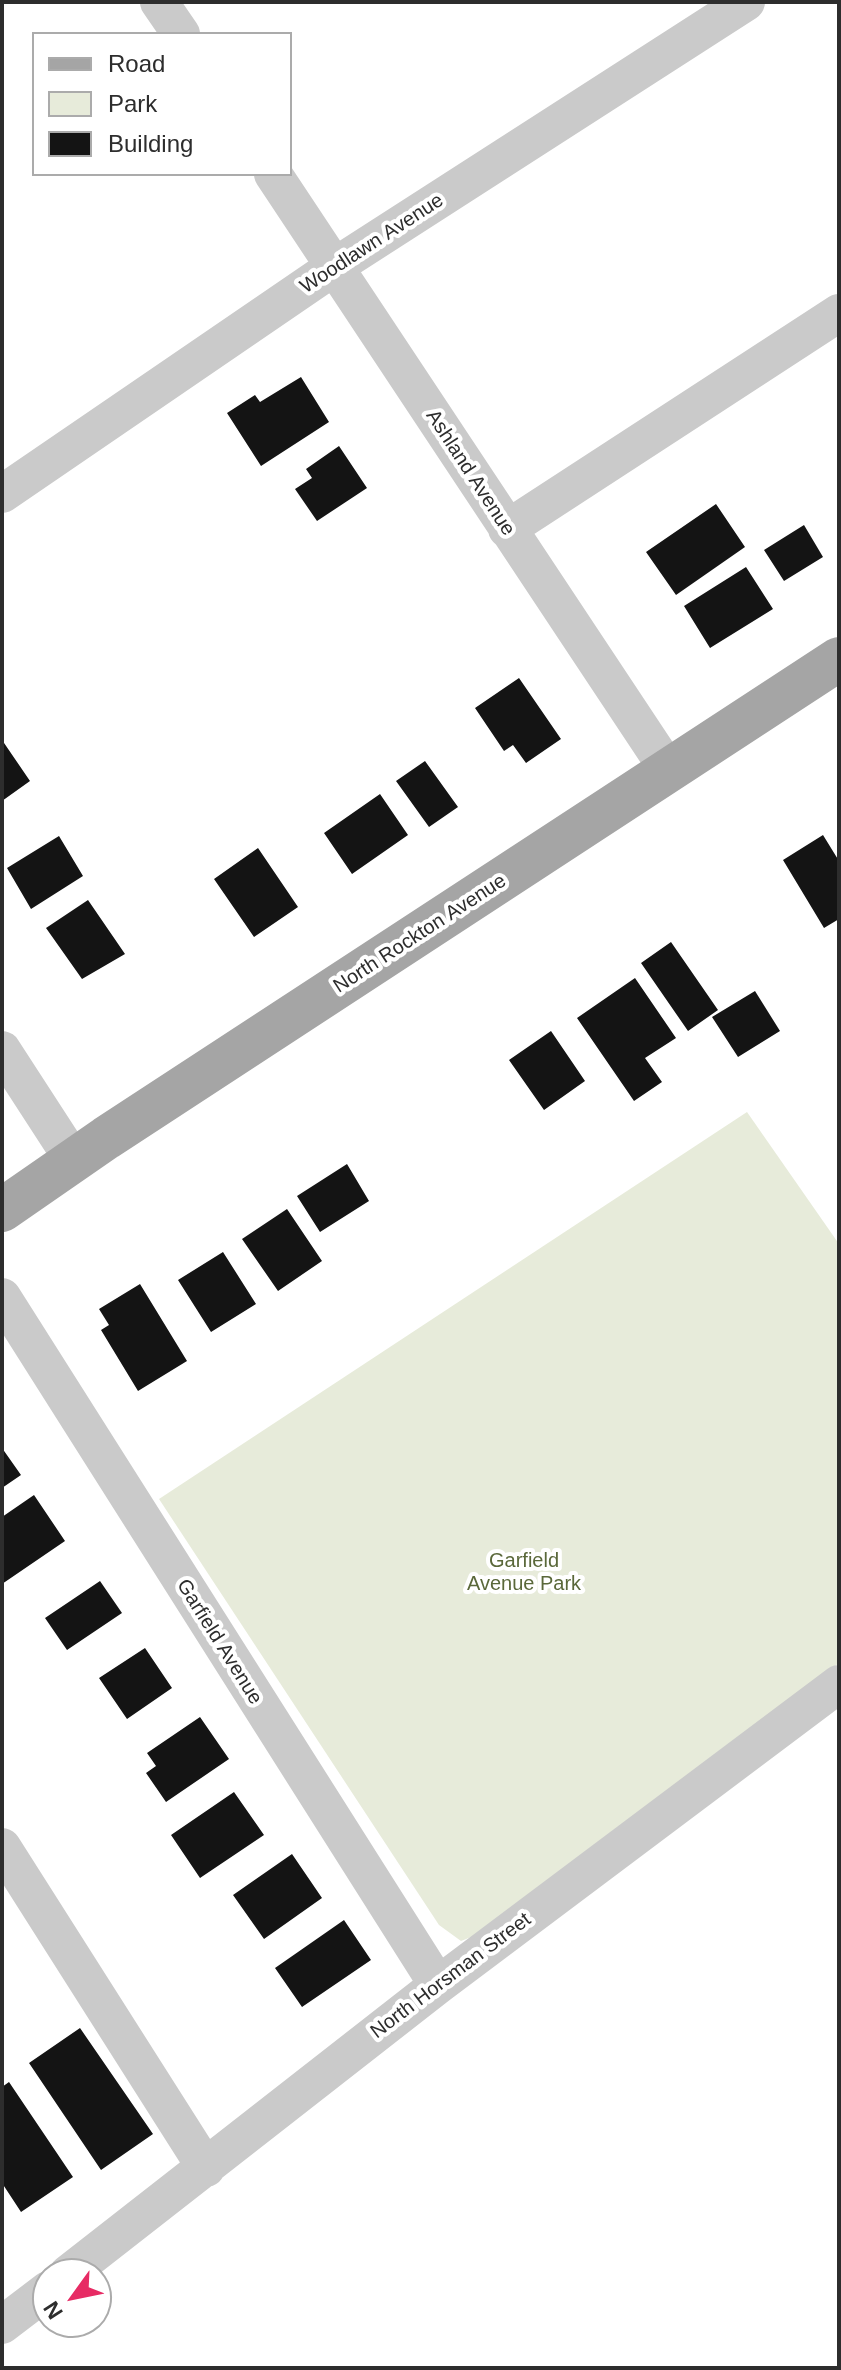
<!DOCTYPE html>
<html>
<head>
<meta charset="utf-8">
<style>
  body { margin:0 }
  #map { position:relative; width:841px; height:2370px; overflow:hidden; background:#fff; font-family:Helvetica,sans-serif }
  canvas { display:block }
  .frame { position:absolute; inset:0; border:4px solid #2d2d2d; pointer-events:none }
  .legend { position:absolute; left:32px; top:32px; width:260px; height:144px; box-sizing:border-box; background:#fff; border:2px solid #ababab; margin:0; padding:10px 14px; list-style:none; font-size:24px; color:#2d2d2d }
  .legend li { display:flex; align-items:center; gap:16px; height:40px }
  .legend b { width:40px; border:2px solid #ababab }
  .north { position:absolute; left:32px; top:2258px; width:80px; height:80px; box-sizing:border-box; background:#fff; border:2px solid #ababab; border-radius:50%; rotate:237deg; font-size:22px; font-weight:700; line-height:32px; text-align:center; color:#2d2d2d }
  .north::after { content:''; display:block; margin:auto; width:28px; height:36px; background:#e72b64; clip-path:polygon(50% 0,100% 100%,50% 72%,0 100%) }
</style>
</head>
<body>
<div id="map">
<canvas width="841" height="2370"></canvas>
<div class="frame"></div>
<ul class="legend">
<li><b style="height:10px;background:#a5a5a5"></b>Road</li>
<li><b style="height:22px;background:#e7ebda"></b>Park</li>
<li><b style="height:22px;background:#141414"></b>Building</li>
</ul>
<div class="north">N</div>
</div>
<script>
const ctx = document.querySelector('canvas').getContext('2d');
ctx.lineJoin = 'round';
function fillPath(path, color) { ctx.fillStyle = color; ctx.fill(path, 'evenodd'); }
function stroke(path, color, width, dash) { ctx.strokeStyle = color; ctx.lineWidth = width; ctx.lineCap = dash ? 'butt' : 'round'; ctx.setLineDash(dash || []); ctx.stroke(path); }
function write(font, color, halo, rows, align = 'center') {
  ctx.font = font + ' Helvetica,sans-serif'; ctx.lineWidth = 8; ctx.setLineDash([]); ctx.textBaseline = 'middle'; ctx.strokeStyle = halo; ctx.fillStyle = color; for (const [text, x, y, turn = 0] of rows) {
    ctx.save(); ctx.translate(x, y); ctx.rotate((+turn || 0) * Math.PI / 180); ctx.textAlign = isNaN(turn) ? turn : align; if (halo) ctx.strokeText(text, 0, 0); ctx.fillText(text, 0, 0); ctx.restore();
  }
}
fillPath(new Path2D(`
  M747,1112L839,1244V1663L479,1934L461,1941L439,1925L159,1499Z`), '#e7ebda');
fillPath(new Path2D(`
  M301,377L329,422L261,466L227,413L255,395L260,402Z
  M339,446L367,488L317,521L295,489L312,478L306,469Z
  M716,504L745,547L676,595L646,552Z
  M804,525L823,557L784,581L764,550Z
  M746,567L773,609L710,648L684,606Z
  M519,678L561,739L526,763L513,745L504,751L475,708Z
  M2,740L30,781L2,801Z
  M425,761L458,807L429,827L396,781Z
  M380,794L408,835L352,874L324,833Z
  M823,835L839,861V919L824,928L783,860Z
  M59,836L83,876L31,909L7,868Z
  M258,848L298,907L254,937L214,879Z
  M88,900L125,954L82,979L46,928Z
  M671,942L718,1010L688,1031L641,963Z
  M635,978L676,1038L645,1058L662,1082L634,1101L577,1018Z
  M755,991L780,1031L738,1057L712,1017Z
  M551,1031L585,1081L544,1110L509,1060Z
  M347,1164L369,1201L320,1232L297,1196Z
  M287,1209L322,1261L278,1291L242,1239Z
  M223,1252L256,1304L211,1332L178,1280Z
  M140,1284L187,1361L138,1391L101,1330L109,1325L99,1309Z
  M2,1448L21,1475L2,1488Z
  M34,1495L65,1541L2,1584V1517Z
  M100,1581L122,1613L67,1650L45,1618Z
  M145,1648L172,1688L127,1719L99,1678Z
  M200,1717L229,1759L166,1802L146,1773L156,1766L147,1753Z
  M234,1792L264,1835L200,1878L171,1835Z
  M292,1854L322,1898L264,1939L233,1895Z
  M344,1920L371,1960L302,2007L275,1968Z
  M80,2028L153,2134L101,2170L29,2063Z
  M9,2082L73,2177L21,2212L2,2183V2087Z`), '#141414');
stroke(new Path2D(`
  M159,2L181,34
  M273,174L669,771
  M2,494L334,267L746,2
  M507,529L839,313
  M2,1050L74,1161
  M2,1297L438,1985
  M2,1847L206,2168
  M68,2274L438,1985L839,1684
  M2,2325L48,2290`), '#cacaca', 38);
stroke(new Path2D(`
  M2,1210L106,1138L839,659`), '#a5a5a5', 44);
write('20px', '#2d2d2d', '#fff', [
  ["Woodlawn Avenue",372,244,-33],
  ["Ashland Avenue",470,473,57],
  ["North Rockton Avenue",420,934,-33],
  ["Garfield Avenue",219,1642,58],
  ["North Horsman Street",451,1976,-37]
]);
write('20px', '#5a683a', '#fff', [
  ["Garfield",524,1561],
  ["Avenue Park",524,1584]
]);
</script>
</body>
</html>
